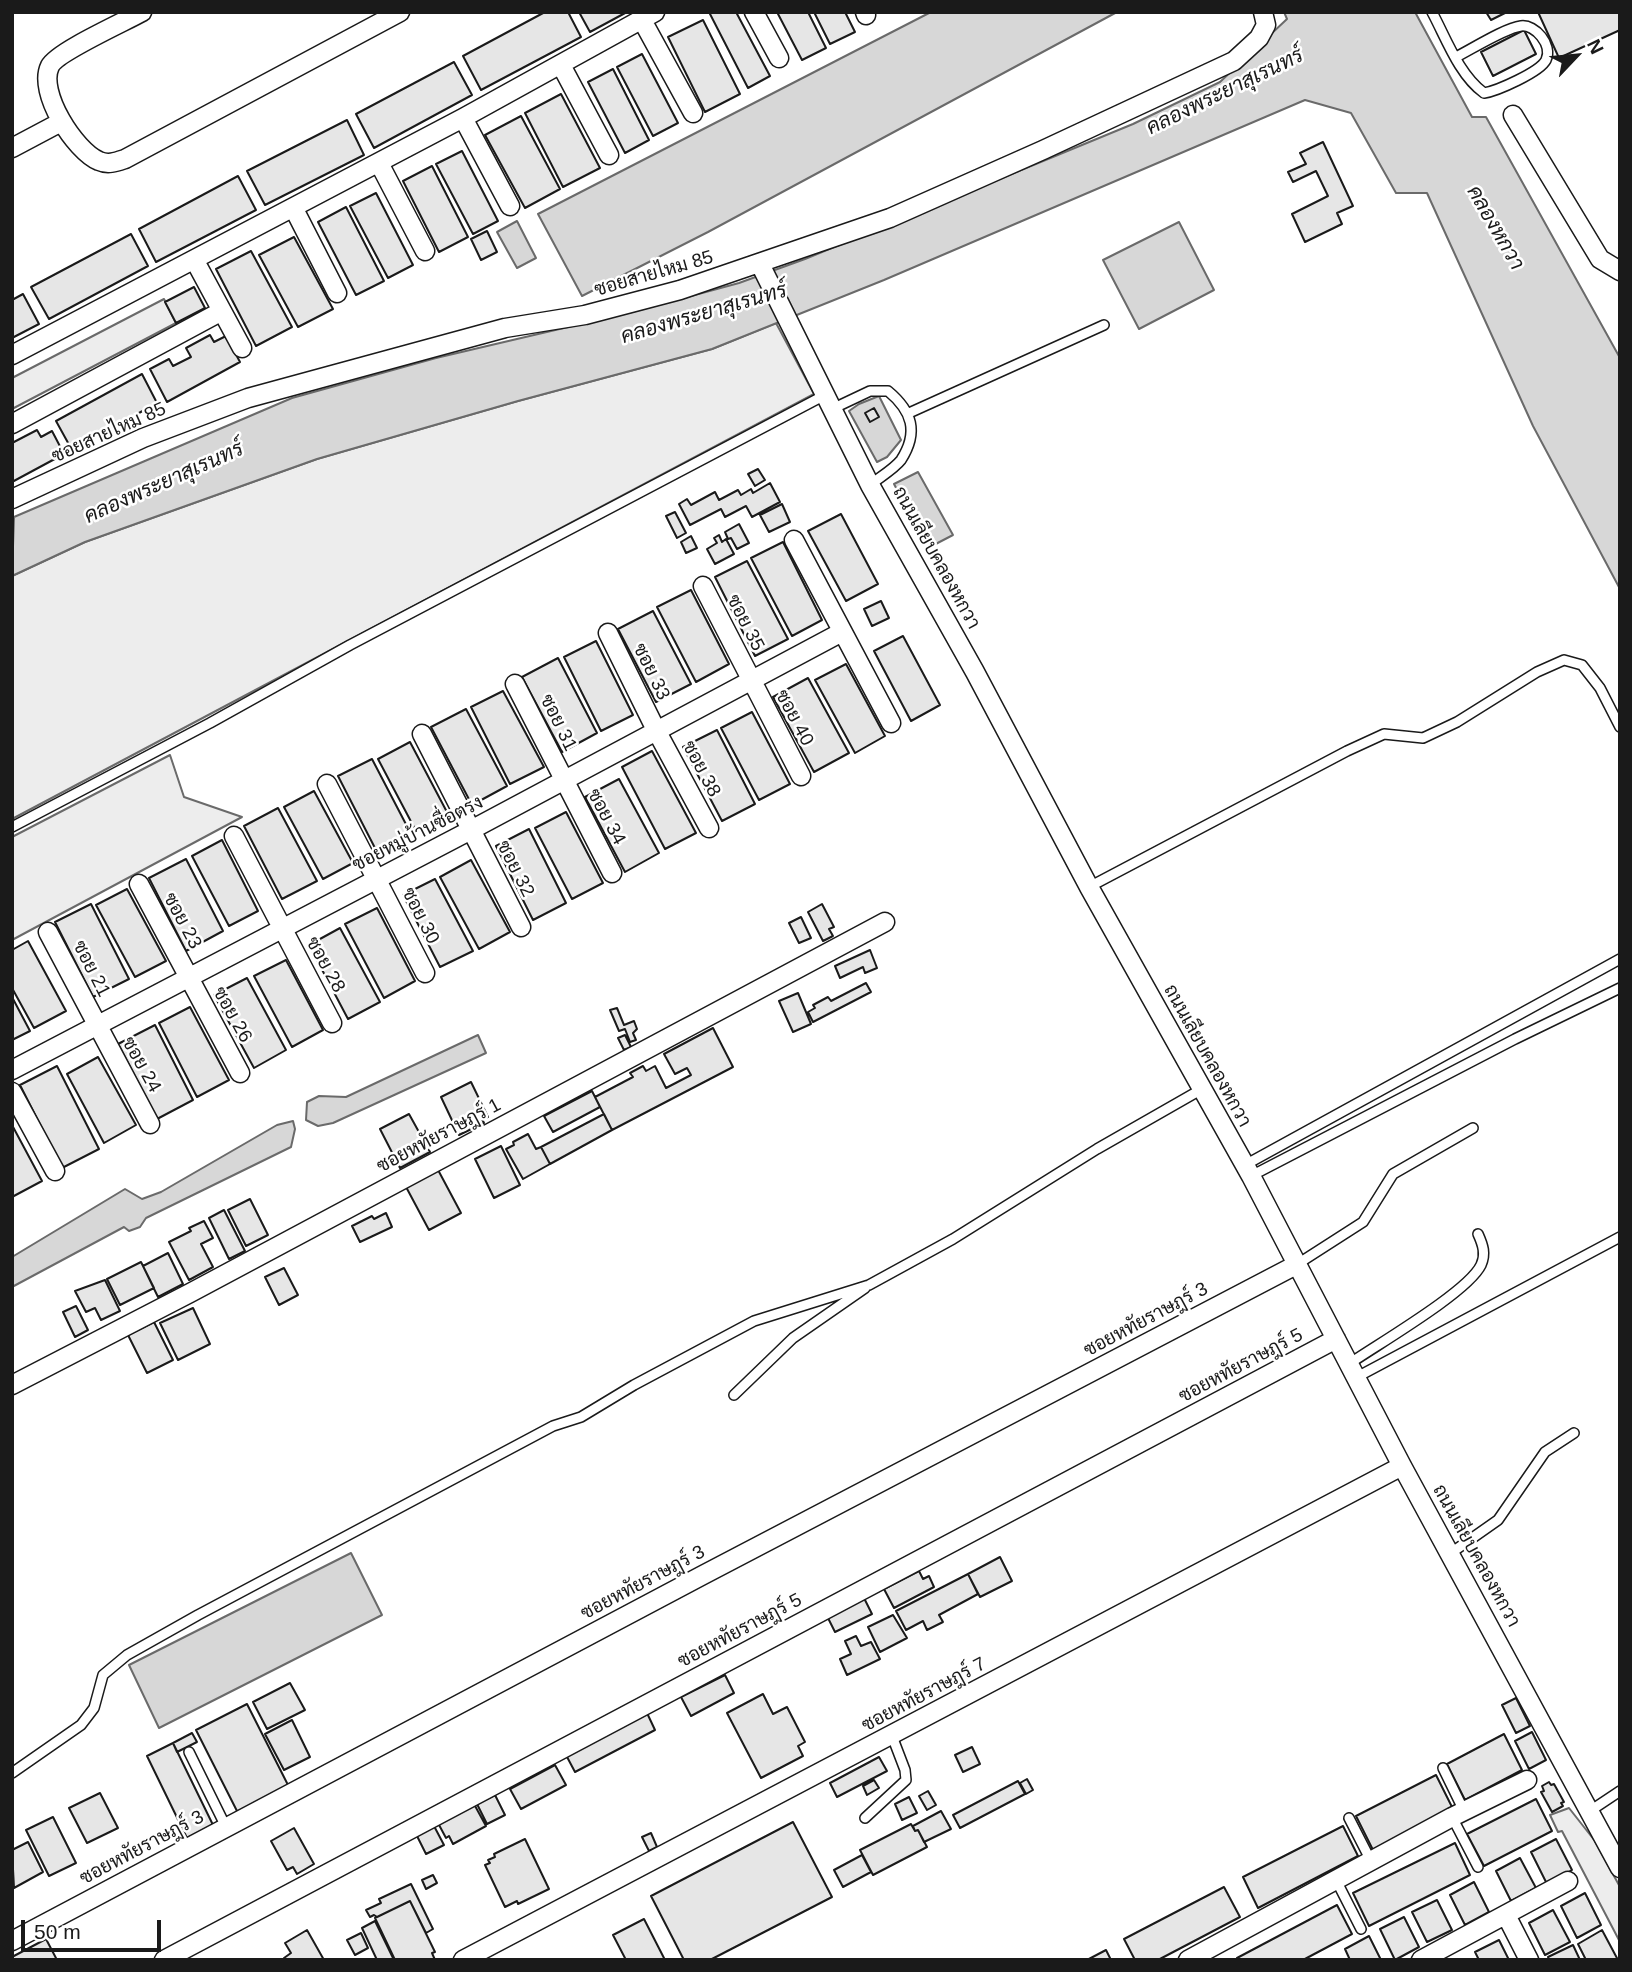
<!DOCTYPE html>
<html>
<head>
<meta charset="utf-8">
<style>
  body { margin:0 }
  #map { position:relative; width:1632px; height:1972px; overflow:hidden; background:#fff; font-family:Helvetica,sans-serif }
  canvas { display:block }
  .frame { position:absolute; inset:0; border:14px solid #1a1a1a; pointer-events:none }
  .north { position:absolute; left:1541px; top:21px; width:70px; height:70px; -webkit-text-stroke:5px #fff; paint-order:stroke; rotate:64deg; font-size:19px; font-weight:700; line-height:28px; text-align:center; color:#1a1a1a }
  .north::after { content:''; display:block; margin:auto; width:24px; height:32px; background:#1a1a1a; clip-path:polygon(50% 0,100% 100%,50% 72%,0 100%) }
  .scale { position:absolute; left:21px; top:1920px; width:140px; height:32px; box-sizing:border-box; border:4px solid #1a1a1a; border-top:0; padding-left:9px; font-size:21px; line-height:24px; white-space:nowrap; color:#1a1a1a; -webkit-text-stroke:5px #fff; paint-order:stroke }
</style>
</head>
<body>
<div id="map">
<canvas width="1632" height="1972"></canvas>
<div class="frame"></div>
<div class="north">N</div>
<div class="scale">50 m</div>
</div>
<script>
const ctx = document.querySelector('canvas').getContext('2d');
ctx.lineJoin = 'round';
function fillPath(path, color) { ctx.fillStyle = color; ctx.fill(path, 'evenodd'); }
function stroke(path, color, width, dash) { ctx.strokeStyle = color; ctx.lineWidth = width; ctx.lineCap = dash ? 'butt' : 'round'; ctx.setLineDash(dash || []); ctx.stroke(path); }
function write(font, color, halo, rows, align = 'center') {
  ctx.font = font + ' Helvetica,Sarabun,sans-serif'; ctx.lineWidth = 5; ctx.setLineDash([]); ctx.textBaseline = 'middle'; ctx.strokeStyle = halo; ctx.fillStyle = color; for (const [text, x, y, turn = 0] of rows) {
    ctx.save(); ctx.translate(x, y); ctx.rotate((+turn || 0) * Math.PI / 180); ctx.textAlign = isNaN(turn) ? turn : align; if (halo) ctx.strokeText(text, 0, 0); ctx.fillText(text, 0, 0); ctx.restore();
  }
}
const built = new Path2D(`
  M164,299L176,323L12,409V378Z
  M776,323L814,394L12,819V576L85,542L317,459L518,401L712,349Z
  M170,755L184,797L242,817L12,940V837Z
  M1569,1808L1595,1841L1620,1887V1942L1562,1831L1558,1832L1550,1815Z`);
fillPath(built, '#ededed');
stroke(built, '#6a6a6a', 2);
const water = new Path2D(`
  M931,12H1117L708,232L582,296L538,214Z
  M1284,12H1415L1472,117H1486L1620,358V589L1533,426L1427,193H1396L1351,113L1305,100L884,280L712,349L518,401L317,459L85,542L12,576L14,517L292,398L436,358L632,312L739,283L805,259L1133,124L1220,82L1287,19Z
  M517,221L536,258L517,268L497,232Z
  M1179,222L1214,290L1139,329L1103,260Z
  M879,396L901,440L887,457L877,462L849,411L859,404Z
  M918,472L953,535L928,548L894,484Z
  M478,1035L486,1053L333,1123L318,1126L306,1120L307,1102L319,1096L346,1097Z
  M293,1121L295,1129L291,1147L146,1218L140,1227L129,1231L124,1227L12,1287V1257L125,1189L142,1199L161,1192L277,1125Z
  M351,1553L382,1615L159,1728L129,1665Z`);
fillPath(water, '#d7d7d7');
stroke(water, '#6a6a6a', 2);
const building = new Path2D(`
  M545,12H568L581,37L481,90L463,56Z
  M579,12H627L590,32Z
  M709,12H736L770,76L748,88Z
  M777,12H808L826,48L802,60Z
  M814,12H845L855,32L830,44Z
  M1486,12H1507L1491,20Z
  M1538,12H1620V30L1559,58Z
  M703,20L740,94L705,112L668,37Z
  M1524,30L1536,54L1493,76L1481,52Z
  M642,54L678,123L653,136L617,67Z
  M454,62L472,95L374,148L356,114Z
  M613,69L649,140L625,153L588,82Z
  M561,94L600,168L563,187L525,113Z
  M521,116L560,189L525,208L485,135Z
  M347,120L364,155L265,205L247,171Z
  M1323,142L1353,206L1337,213L1342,224L1305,242L1292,214L1328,196L1316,171L1293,182L1288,172L1306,164L1300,153Z
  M462,151L498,221L473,234L436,164Z
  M432,166L468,237L439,252L403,181Z
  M238,176L256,210L156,262L139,229Z
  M376,193L413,265L388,278L350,206Z
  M346,207L384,281L356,295L318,222Z
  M487,231L497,252L481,260L471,239Z
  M131,234L148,266L49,319L31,287Z
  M294,237L333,309L298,327L259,255Z
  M251,251L292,327L256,346L216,269Z
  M194,287L205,308L176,323L165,302Z
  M23,294L39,324L12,338V300Z
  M210,335L214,342L226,336L240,362L167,402L150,369L169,359L173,366L191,357L186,348Z
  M142,374L157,403L72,450L56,421Z
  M874,408L879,417L870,422L865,413Z
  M37,430L41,437L52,431L64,454L12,482V443Z
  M758,469L765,480L755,486L748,474Z
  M770,483L780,502L752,517L746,506L725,517L721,509L690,525L679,504L687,499L691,505L715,492L719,500L738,490L741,495L751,489L753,493Z
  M782,504L790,522L769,532L760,515Z
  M675,512L686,533L677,538L666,516Z
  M841,514L878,584L846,601L808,531Z
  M739,524L749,543L737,549L731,538L728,539L725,532Z
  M719,535L722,542L726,539L734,554L715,564L707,549L717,543L714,538Z
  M691,536L697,548L686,553L681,542Z
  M783,542L822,620L792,636L751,558Z
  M747,561L788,639L755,656L715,577Z
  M691,590L729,664L696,682L657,607Z
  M881,601L889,618L872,626L864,609Z
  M653,611L691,684L656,702L618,629Z
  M903,636L940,705L911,721L874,651Z
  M596,641L633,715L601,731L564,657Z
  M558,658L597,733L562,752L522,677Z
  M846,664L885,736L855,753L815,680Z
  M808,678L849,753L814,772L773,697Z
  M503,691L544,767L510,784L471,707Z
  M466,709L507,786L472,805L431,727Z
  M752,712L790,784L759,800L721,728Z
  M717,730L755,804L722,821L683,747Z
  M410,742L448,814L416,831L378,759Z
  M652,751L696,833L665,849L622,767Z
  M372,759L410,832L376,850L338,776Z
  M619,779L659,853L625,872L585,797Z
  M314,791L353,863L323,879L284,807Z
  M278,808L317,881L282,899L244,826Z
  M566,812L603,883L572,899L535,828Z
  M529,829L566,903L533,920L496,846Z
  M222,840L258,911L229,926L192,856Z
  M186,859L223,931L186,951L149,878Z
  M471,860L510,932L479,949L440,877Z
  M435,879L473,951L440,967L403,895Z
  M127,889L166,961L135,977L96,905Z
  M91,904L129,979L93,997L55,922Z
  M822,904L834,927L829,929L833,936L823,941L808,912Z
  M377,908L415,981L384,998L345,924Z
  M801,917L811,938L799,943L789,923Z
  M340,928L380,1002L348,1019L309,945Z
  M28,941L66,1011L34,1028L12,988V950Z
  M870,950L877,968L865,973L863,967L840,978L835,966Z
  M286,960L323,1030L292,1047L254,976Z
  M247,978L286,1050L254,1068L214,995Z
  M866,983L871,992L813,1022L808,1012L815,1008L813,1005L828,997L831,1001Z
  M798,993L811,1024L793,1032L779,1001Z
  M12,997L30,1031L12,1040Z
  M190,1007L229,1080L197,1097L159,1023Z
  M617,1008L624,1025L634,1021L637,1029L633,1033L636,1040L630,1042L625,1029L619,1031L610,1010Z
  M155,1025L193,1100L157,1119L118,1044Z
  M713,1028L733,1067L612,1130L595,1097L633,1077L630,1073L643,1066L646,1071L655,1066L666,1088L691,1075L687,1068L675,1074L664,1054Z
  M625,1035L631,1047L624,1050L618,1038Z
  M98,1057L136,1125L104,1143L67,1074Z
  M57,1066L99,1149L62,1168L20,1085Z
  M471,1082L488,1117L482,1119L484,1123L459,1135L441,1097Z
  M592,1091L600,1107L553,1132L544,1116Z
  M409,1114L430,1152L400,1168L380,1129Z
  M604,1114L612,1130L550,1164L541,1147Z
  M12,1125L42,1181L12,1197Z
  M528,1134L536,1149L541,1147L550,1164L523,1179L506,1149L514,1145L513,1142Z
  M501,1146L520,1185L494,1198L475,1159Z
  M437,1168L461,1213L429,1230L405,1185Z
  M250,1199L268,1235L246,1246L228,1210Z
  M224,1210L245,1251L229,1259L209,1218Z
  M386,1213L392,1227L360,1242L352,1226L372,1216L374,1219Z
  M204,1221L213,1238L201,1244L213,1267L189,1280L169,1242L191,1231L189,1228Z
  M168,1253L183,1284L158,1297L143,1266Z
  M141,1262L154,1288L120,1305L107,1279Z
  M284,1268L298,1295L279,1305L265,1277Z
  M105,1280L120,1311L101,1320L95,1308L86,1312L75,1291Z
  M76,1306L88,1330L75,1337L63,1312Z
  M193,1308L210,1344L178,1360L160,1323Z
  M154,1322L173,1360L147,1373L128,1335Z
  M1000,1557L1012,1581L980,1597L968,1574Z
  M919,1571L923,1579L929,1576L934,1587L894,1608L884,1589Z
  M968,1574L978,1594L939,1615L943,1622L927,1630L923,1621L906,1630L896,1611Z
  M863,1596L872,1614L835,1632L826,1614Z
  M893,1615L907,1638L880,1652L868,1627Z
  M856,1636L861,1646L871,1642L880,1659L847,1675L840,1659L851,1654L845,1641Z
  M725,1675L734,1693L691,1716L681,1697Z
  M290,1683L305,1710L267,1729L253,1702Z
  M763,1694L773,1714L787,1707L805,1742L798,1746L803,1756L761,1778L727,1713Z
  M1516,1698L1530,1726L1516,1733L1502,1705Z
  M247,1704L289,1787L238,1813L196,1730Z
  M647,1713L655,1730L575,1772L566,1755Z
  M292,1720L310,1757L284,1770L265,1734Z
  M1532,1732L1546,1760L1529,1769L1515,1741Z
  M192,1733L197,1742L177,1752L173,1743Z
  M1504,1734L1522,1770L1465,1800L1447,1764Z
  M173,1743L213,1825L187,1838L147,1756Z
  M972,1747L980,1764L963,1772L955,1755Z
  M879,1757L887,1771L837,1797L830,1783Z
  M555,1765L566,1785L521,1809L510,1789Z
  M1436,1775L1453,1809L1373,1850L1356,1816Z
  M1027,1779L1033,1790L1026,1794L1020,1783Z
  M874,1780L879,1788L867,1795L863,1786Z
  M1018,1781L1025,1794L960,1828L953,1815Z
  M1549,1782L1551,1785L1554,1784L1564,1802L1561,1803L1563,1806L1552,1812L1541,1792L1544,1791L1542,1786Z
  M928,1791L936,1805L927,1810L919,1796Z
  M100,1793L118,1828L87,1843L69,1808Z
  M495,1795L505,1815L487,1824L477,1804Z
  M909,1797L917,1813L902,1820L895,1804Z
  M1536,1799L1552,1831L1484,1866L1467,1834Z
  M474,1804L486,1826L453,1844L449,1836L446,1838L438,1823Z
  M941,1811L951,1829L924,1842L918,1830L915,1831L913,1826Z
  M53,1817L76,1863L49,1876L26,1830Z
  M793,1822L832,1897L710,1960H684L651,1896Z
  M911,1824L915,1831L918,1830L927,1847L873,1875L860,1850Z
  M434,1826L444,1845L426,1854L416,1834Z
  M1343,1826L1358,1856L1258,1908L1243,1877Z
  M294,1828L314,1864L297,1874L293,1867L287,1870L271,1841Z
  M651,1833L657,1847L649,1851L642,1837Z
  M525,1839L549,1889L518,1904L517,1901L505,1907L485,1865L490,1863L488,1860L495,1857L494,1854Z
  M1556,1839L1572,1870L1547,1884L1531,1852Z
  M28,1842L43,1872L14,1888L12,1850Z
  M1455,1843L1470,1875L1369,1926L1353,1893Z
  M862,1855L871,1872L843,1887L834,1870Z
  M1520,1858L1536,1888L1511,1901L1496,1871Z
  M433,1875L437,1883L426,1889L422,1880Z
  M1474,1882L1489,1912L1465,1925L1450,1895Z
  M411,1884L433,1929L426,1933L410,1901L377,1917L374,1915L370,1917L366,1910L381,1903L379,1899Z
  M1224,1887L1240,1917L1158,1960H1135L1124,1939Z
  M1585,1893L1601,1925L1577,1938L1561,1906Z
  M1437,1900L1452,1930L1427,1942L1412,1912Z
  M410,1901L435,1952L432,1953L435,1960H395L375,1918Z
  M1337,1905L1352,1934L1303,1960H1238L1237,1958Z
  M1553,1910L1570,1942L1545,1955L1529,1923Z
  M1404,1917L1419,1947L1395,1960L1380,1929Z
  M644,1919L665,1960H626L613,1935Z
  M375,1921L394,1960H377L362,1928Z
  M307,1930L324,1960H285L284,1958L291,1953L285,1943Z
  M1602,1930L1618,1960H1586L1578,1944Z
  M361,1933L368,1948L355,1955L347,1940Z
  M1369,1936L1381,1960H1350L1345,1949Z
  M46,1939L57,1960H12V1957Z
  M1499,1940L1509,1960H1479L1475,1952Z
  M1573,1945L1580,1960H1549L1548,1957Z
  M1106,1950L1111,1960H1087Z`);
fillPath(building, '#e6e6e6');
stroke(building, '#1a1a1a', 2);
const lane = new Path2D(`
  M1432,12C1446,38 1459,75 1484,93C1497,91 1540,72 1546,60C1553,45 1535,24 1521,26C1505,28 1472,49 1456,57
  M832,409L870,391H888C912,411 919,432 901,460C894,469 880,477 870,485
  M909,413L1104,325
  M12,827L210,723L350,645L825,395
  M1089,887L1347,751L1384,734L1423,738L1457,722L1537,672L1564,660L1582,665L1600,688L1620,727
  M1245,1165L1620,959
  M1251,1176L1515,1039L1620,988
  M1296,1265L1363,1222L1393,1174L1473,1128
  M1349,1364C1378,1344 1468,1292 1481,1265C1486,1254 1483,1245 1478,1234
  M1357,1377L1620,1237
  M734,1395L793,1338L865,1288
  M1451,1553L1498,1520L1545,1452L1574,1433
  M189,1752L226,1827
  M1443,1768L1464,1811
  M12,1773L81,1725L94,1708L103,1675L127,1655L198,1615L553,1426L581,1417L634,1385L754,1321L869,1285L953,1239L1097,1149L1202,1089
  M1590,1811L1620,1791
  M1452,1817L1478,1867
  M865,1818L906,1780L905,1770L892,1736
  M1349,1818L1371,1861
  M1336,1880L1361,1929`);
const street = new Path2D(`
  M142,12C124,22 57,52 50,66C37,92 75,151 99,161C108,165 116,162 125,159L400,12
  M754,12L779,58
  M865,12L866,15
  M642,20L693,113
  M561,65L609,155
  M1513,115L1600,259L1620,271
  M463,118L510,206
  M12,148L61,122
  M379,163L425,251
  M294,209L337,293
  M195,261L242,348
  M760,264L870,485L975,672L1089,887L1251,1176L1402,1466L1620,1868
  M12,355L463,118L655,12
  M12,424L222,311
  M12,499L143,438L248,398L505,328L585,315L680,290L890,218L1043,150L1234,61L1259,38L1266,25L1263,12
  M794,540L891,723
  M703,586L801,776
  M608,633L656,730L709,828
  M515,684L612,873
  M422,734L521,927
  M327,784L425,973
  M234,836L332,1023
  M139,884L240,1073
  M48,932L150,1124
  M12,1070L471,830L842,632
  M12,1092L55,1171
  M12,1385L190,1293L885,922
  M1506,1915L1529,1960
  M12,1941L703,1575L1296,1265
  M164,1960L1336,1339
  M463,1960L1402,1466
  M1188,1960L1452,1817L1527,1780
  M1421,1960L1568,1881`);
stroke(lane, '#1a1a1a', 12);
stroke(street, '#1a1a1a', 21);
stroke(lane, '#fff', 9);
stroke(street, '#fff', 18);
write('19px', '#1a1a1a', '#fff', [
  ["ซอยสายไหม 85",654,274,-16],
  ["ซอยสายไหม 85",109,433,-24],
  ["ถนนเลียบคลองหกวา",936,558,61],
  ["ซอย 35",745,623,63],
  ["ซอย 33",651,672,64],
  ["ซอย 40",794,718,62],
  ["ซอย 31",558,723,64],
  ["ซอย 38",701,769,62],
  ["ซอย 34",606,817,62],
  ["ซอยหมู่บ้านซื่อตรง",418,834,-27],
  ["ซอย 32",515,869,63],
  ["ซอย 30",420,916,63],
  ["ซอย 23",182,921,62],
  ["ซอย 28",325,965,61],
  ["ซอย 21",91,969,63],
  ["ซอย 26",232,1015,61],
  ["ถนนเลียบคลองหกวา",1207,1056,61],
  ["ซอย 24",141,1065,61],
  ["ซอยหทัยราษฎร์ 1",439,1136,-28],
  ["ซอยหทัยราษฎร์ 3",1146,1320,-28],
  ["ซอยหทัยราษฎร์ 5",1241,1366,-28],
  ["ถนนเลียบคลองหกวา",1476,1556,61],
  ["ซอยหทัยราษฎร์ 3",643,1583,-28],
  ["ซอยหทัยราษฎร์ 5",740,1631,-28],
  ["ซอยหทัยราษฎร์ 7",924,1695,-28],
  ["ซอยหทัยราษฎร์ 3",142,1848,-28]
]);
write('italic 21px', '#1a1a1a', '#fff', [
  ["คลองพระยาสุเรนทร์",1225,92,-26],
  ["คลองหกวา",1495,228,60],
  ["คลองพระยาสุเรนทร์",704,314,-16],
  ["คลองพระยาสุเรนทร์",164,483,-24]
]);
</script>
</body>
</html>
